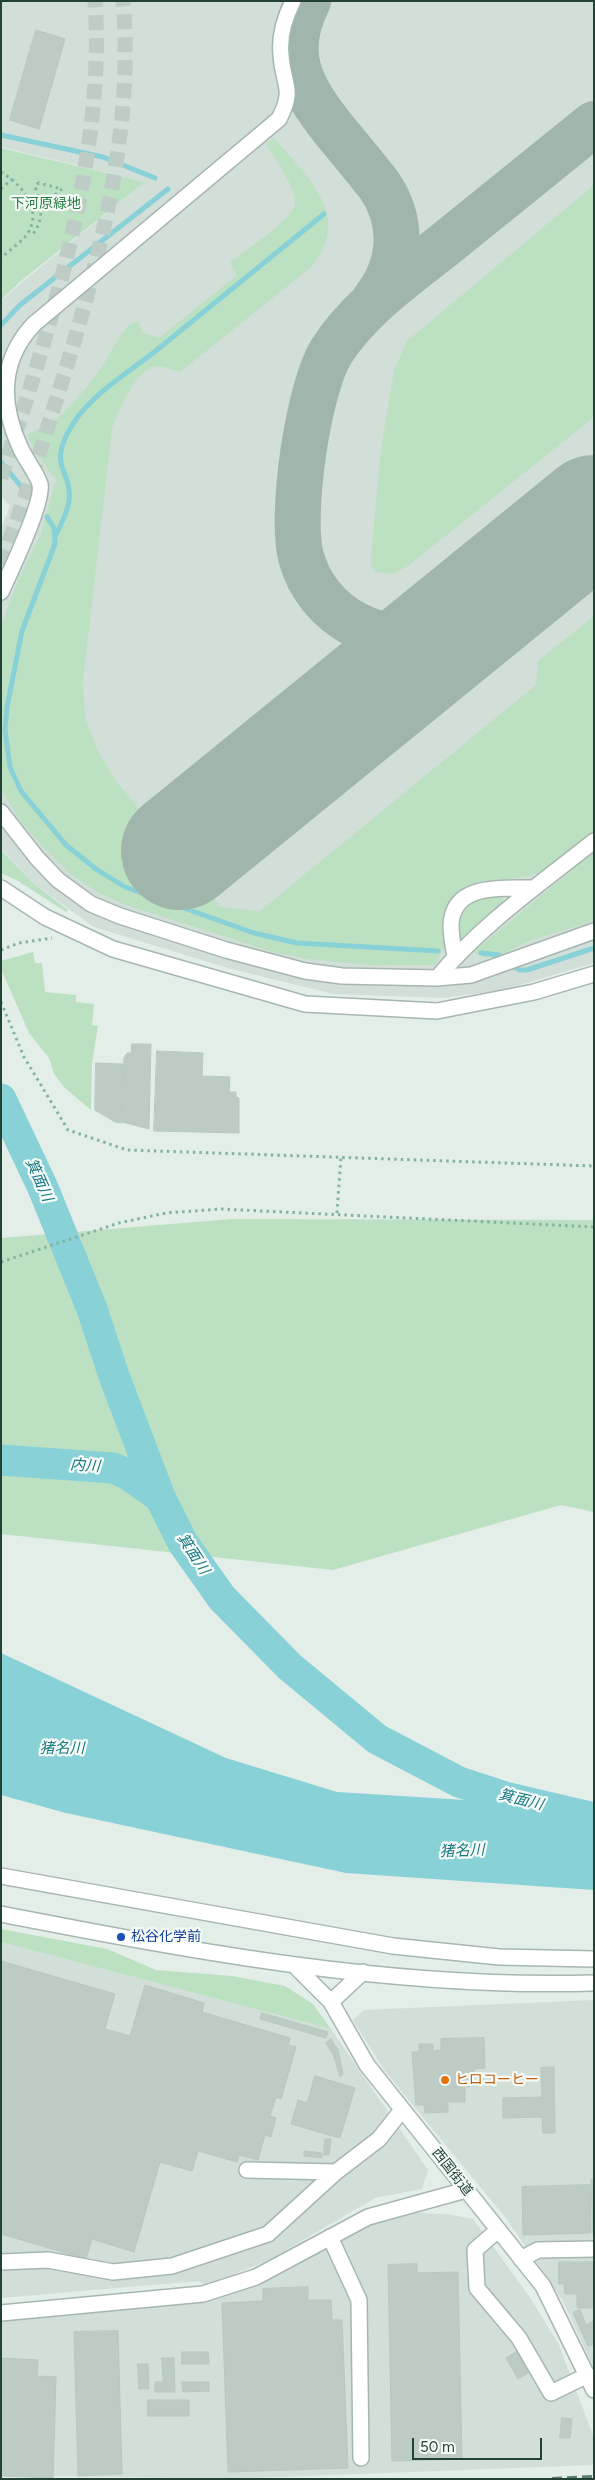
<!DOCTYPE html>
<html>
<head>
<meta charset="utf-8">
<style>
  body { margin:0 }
  #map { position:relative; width:595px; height:2480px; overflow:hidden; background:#e4eee9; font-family:Figtree,sans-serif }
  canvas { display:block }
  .frame { position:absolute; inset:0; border:2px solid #224236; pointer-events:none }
  .scale { position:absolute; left:412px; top:2438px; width:130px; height:22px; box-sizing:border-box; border:2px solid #224236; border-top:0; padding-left:6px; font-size:15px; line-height:18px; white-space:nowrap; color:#224236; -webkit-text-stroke:4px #f5faf7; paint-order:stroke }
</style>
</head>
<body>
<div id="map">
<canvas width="595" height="2480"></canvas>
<div class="frame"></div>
<div class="scale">50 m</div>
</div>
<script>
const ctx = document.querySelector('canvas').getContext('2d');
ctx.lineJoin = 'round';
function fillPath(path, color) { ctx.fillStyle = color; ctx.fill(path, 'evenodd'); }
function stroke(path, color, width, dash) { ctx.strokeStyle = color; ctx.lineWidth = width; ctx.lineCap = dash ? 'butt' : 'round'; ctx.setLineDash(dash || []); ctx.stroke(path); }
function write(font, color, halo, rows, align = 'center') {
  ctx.font = font + ' Figtree,"Noto Sans JP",sans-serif'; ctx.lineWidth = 4.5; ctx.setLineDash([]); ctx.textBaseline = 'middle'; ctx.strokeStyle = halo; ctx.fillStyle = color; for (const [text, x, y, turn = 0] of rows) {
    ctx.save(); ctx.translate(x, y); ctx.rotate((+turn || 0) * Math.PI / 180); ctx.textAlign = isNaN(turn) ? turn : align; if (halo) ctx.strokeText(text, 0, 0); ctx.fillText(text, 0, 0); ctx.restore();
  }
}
fillPath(new Path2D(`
  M1,1H594V963L503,990L444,998L334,994L231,969L94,927L34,884L1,849V529L10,506L1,496V301L22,282L145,182L1,147Z
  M1,1942L331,2029L428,2170L422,2189L375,2198L271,2259L206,2286L199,2281L1,2298Z
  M594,2000V2369L563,2301L505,2217L384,2070L353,2020L364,2010Z
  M416,2213L446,2214L473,2219L529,2296L559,2345L594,2438V2465L228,2479L1,2475V2319L207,2299L241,2290L374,2223Z`), '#d2ded8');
fillPath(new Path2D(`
  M274,138C307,177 355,217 310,268L180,372C172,370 161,365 153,367C135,372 117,413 112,429L83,681L85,717L98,751L116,781L221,907L260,911L536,685L538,661L594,616V831C578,843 557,865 539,872C506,887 462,867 446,911C441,923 441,932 446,944L435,965H371L307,959L273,952L123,904L101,894L70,874L42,846L20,820L1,789V626L20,576L41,534L56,480L36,453L27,435C36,430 47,426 55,420C72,406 88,386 101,368C110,357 123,322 138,321L143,333L159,338L236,276V272L231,266V261C245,251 293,219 295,204C297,189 274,158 266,144Z
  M1,148L145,182L21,281L1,300Z
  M594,185V417L408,566L392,574L376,572L371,567V557L381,450L394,370L407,341Z
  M1,850L34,884L68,910L66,912L18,881L1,873Z
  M594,852V921L528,941L497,957L485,958L475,953L477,949Z
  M497,895L507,902L461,941C454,925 465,903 481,897C485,895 492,896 497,895Z
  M33,952L35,963H42L45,992L76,995V1002L94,1004L92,1025L98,1026L92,1063L91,1110L65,1088L54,1074L49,1058L29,1033L1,969V961Z
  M231,1219L594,1220V1512L561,1505L333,1570L1,1534V1238Z
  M1,1929L107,1949L156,1970L232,1976L285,1986L313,2004L331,2029L1,1942Z`), '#bbe1c2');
fillPath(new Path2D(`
  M1,1653L226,1758L337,1792L577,1807L594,1806V1890L346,1873L66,1813L1,1795Z`), '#88d1d7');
stroke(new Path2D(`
  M1,135L103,157L155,178
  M1,325L20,305L168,189
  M1,462L24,490
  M47,517L54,528L55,544L22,631L7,707L5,730L10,767L21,791L66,845L96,869L125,887L254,933L297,943L438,951
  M56,535C61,524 68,512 69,500C72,471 50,469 67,434C86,396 126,375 158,349C213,304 268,259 324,214
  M481,953L499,955
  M514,967L520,970H527L594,948`), '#88d1d7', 5);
stroke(new Path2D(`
  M1,1099L43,1188L92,1309L114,1376L160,1497L183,1543L222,1598L290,1667L377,1739L459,1782L505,1797L594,1818
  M1,1460L113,1468L127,1474L160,1497`), '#88d1d7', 31);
stroke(new Path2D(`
  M308,1C281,55 301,88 335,131C350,149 365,167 379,185C404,221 402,264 375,299
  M471,613C462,620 452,627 441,631C383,652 317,617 301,557C290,514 308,390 331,352C359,308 403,278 443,246C493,205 544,165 594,124`), '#a0b6ad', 46);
stroke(new Path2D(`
  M180,851L594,514`), '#a0b6ad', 118);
const building = new Path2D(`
  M36,30L65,39L39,129L10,120Z
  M132,1044H151L149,1129L122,1122L124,1058L127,1053H131Z
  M157,1051L203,1053L202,1076L230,1077L229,1092H236V1097L239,1098V1133L154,1131Z
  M96,1063L123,1064L121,1123L115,1122L95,1110Z
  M1,1961L115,1994L105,2029L130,2036L145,1985L204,2003L202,2012L290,2038L288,2045L296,2047L281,2099L276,2097L270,2116L276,2118L271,2137L265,2135L258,2160L239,2155L237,2162L198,2151L192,2171L160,2162L134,2252L92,2239L86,2259L1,2234Z
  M262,2013L328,2032L326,2038L260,2019Z
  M484,2038L485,2068L474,2069V2086L465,2087V2102H448V2112L425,2113L424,2105H416L412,2052H419V2044H433V2051L441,2050V2039Z
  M331,2039L338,2050L343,2074L340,2077L334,2056L326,2043Z
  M554,2067L555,2133H543L542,2117L503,2118V2098L542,2097L541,2068Z
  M315,2076L355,2088L340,2138L291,2124L298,2100L307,2103Z
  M325,2139H331L329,2155H324Z
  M305,2151L322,2153V2158L304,2156Z
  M594,2179V2234H593L591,2180Z
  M590,2185L591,2233L523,2235L522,2187Z
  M559,2262H594V2308H577V2294H565L564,2284H559Z
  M417,2264V2273L458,2272L462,2459L392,2461L388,2265Z
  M308,2287V2300H331L332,2320H342L348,2468L228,2472L222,2303L263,2301V2289Z
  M580,2310L586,2325L594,2321V2344L588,2346L573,2313Z
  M118,2331L122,2474L78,2476L74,2332Z
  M182,2352H208L209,2364H182Z
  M517,2352L528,2373L518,2379L506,2358Z
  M1,2358L38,2360L37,2376L56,2377L53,2478L1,2476Z
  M162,2358H174L175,2392H155V2382H163Z
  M138,2364H148L149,2389H139Z
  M182,2382H209V2391L183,2392Z
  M148,2400H189V2416H148Z
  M562,2418L572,2419L570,2438H560Z`);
fillPath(building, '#bcccc4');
stroke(building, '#b5c9bf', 1);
stroke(new Path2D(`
  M1,478C49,332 106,156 95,1
  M1,564C26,496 48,428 69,359C103,244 134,122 123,1`), '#bdccc5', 15, [15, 8]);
const minor = new Path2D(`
  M1,592C10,572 44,502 40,484C36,472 25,459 20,447C0,403 0,360 34,324L279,119C295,88 283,86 281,55C279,37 285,17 293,1
  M1,812L37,858L58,880L91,904L120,916L226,950L305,971L342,976L437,978L471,975L594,931
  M1,888L45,917L113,949L305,1004L437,1011L534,992L594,974
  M455,956C453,946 451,935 451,925C453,882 503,889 533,888
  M437,978C481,925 540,884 594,841
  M1,1876L393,1946L499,1957L594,1959
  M1,1914C196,1952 394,1989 594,1983
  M294,1965L331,2002L367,2065L543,2286L594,2390
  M331,2002L363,1972
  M247,2170L336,2172L379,2139L402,2110
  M498,2230L475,2250L477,2288L519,2338L551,2393L588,2375
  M330,2237L359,2300L361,2458
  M521,2259L538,2250L594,2249
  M1,2262L48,2260L113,2272L172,2266L268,2234L336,2172
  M1,2313L203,2294L256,2277L368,2217L466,2190`);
stroke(minor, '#a6b7b0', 18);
stroke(new Path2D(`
  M1,172C23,185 45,212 25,237C18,244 9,251 1,258
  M1,189L12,179
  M28,231L33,234C44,219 42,206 36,189C35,186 36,184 39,183L62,189L49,200L47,197C41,198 36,200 30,202
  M1,950L19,943L52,938
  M1,1002L24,1057L68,1130L127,1150L594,1166
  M337,1213L341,1156
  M1,1262L119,1223L166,1213L221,1209L594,1227`), '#82b4a0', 3, [2.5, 4]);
stroke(minor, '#fff', 15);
stroke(new Path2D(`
  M552,2479L594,2477`), '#5c7d71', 4, [10, 5]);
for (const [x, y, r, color] of [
  [121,1937,5,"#1a4fb4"],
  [445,2080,5,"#e8710a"]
]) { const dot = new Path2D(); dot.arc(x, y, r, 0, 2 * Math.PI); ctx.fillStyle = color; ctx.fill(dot); stroke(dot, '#f5faf7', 2); }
write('14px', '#287c42', '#f5faf7', [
  ["下河原緑地",46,204]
]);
write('14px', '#164399', '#f5faf7', [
  ["松谷化学前",131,1937]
], 'left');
write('14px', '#c56008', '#f5faf7', [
  ["ヒロコーヒー",455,2080]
], 'left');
write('14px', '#224236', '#f5faf7', [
  ["西国街道",452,2172,52]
]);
write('italic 15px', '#177983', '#f5faf7', [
  ["箕面川",39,1180,66],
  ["内川",85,1466,4],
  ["箕面川",193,1554,57],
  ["猪名川",62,1749],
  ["箕面川",521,1800,14],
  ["猪名川",462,1851,-2]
]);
</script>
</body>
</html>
